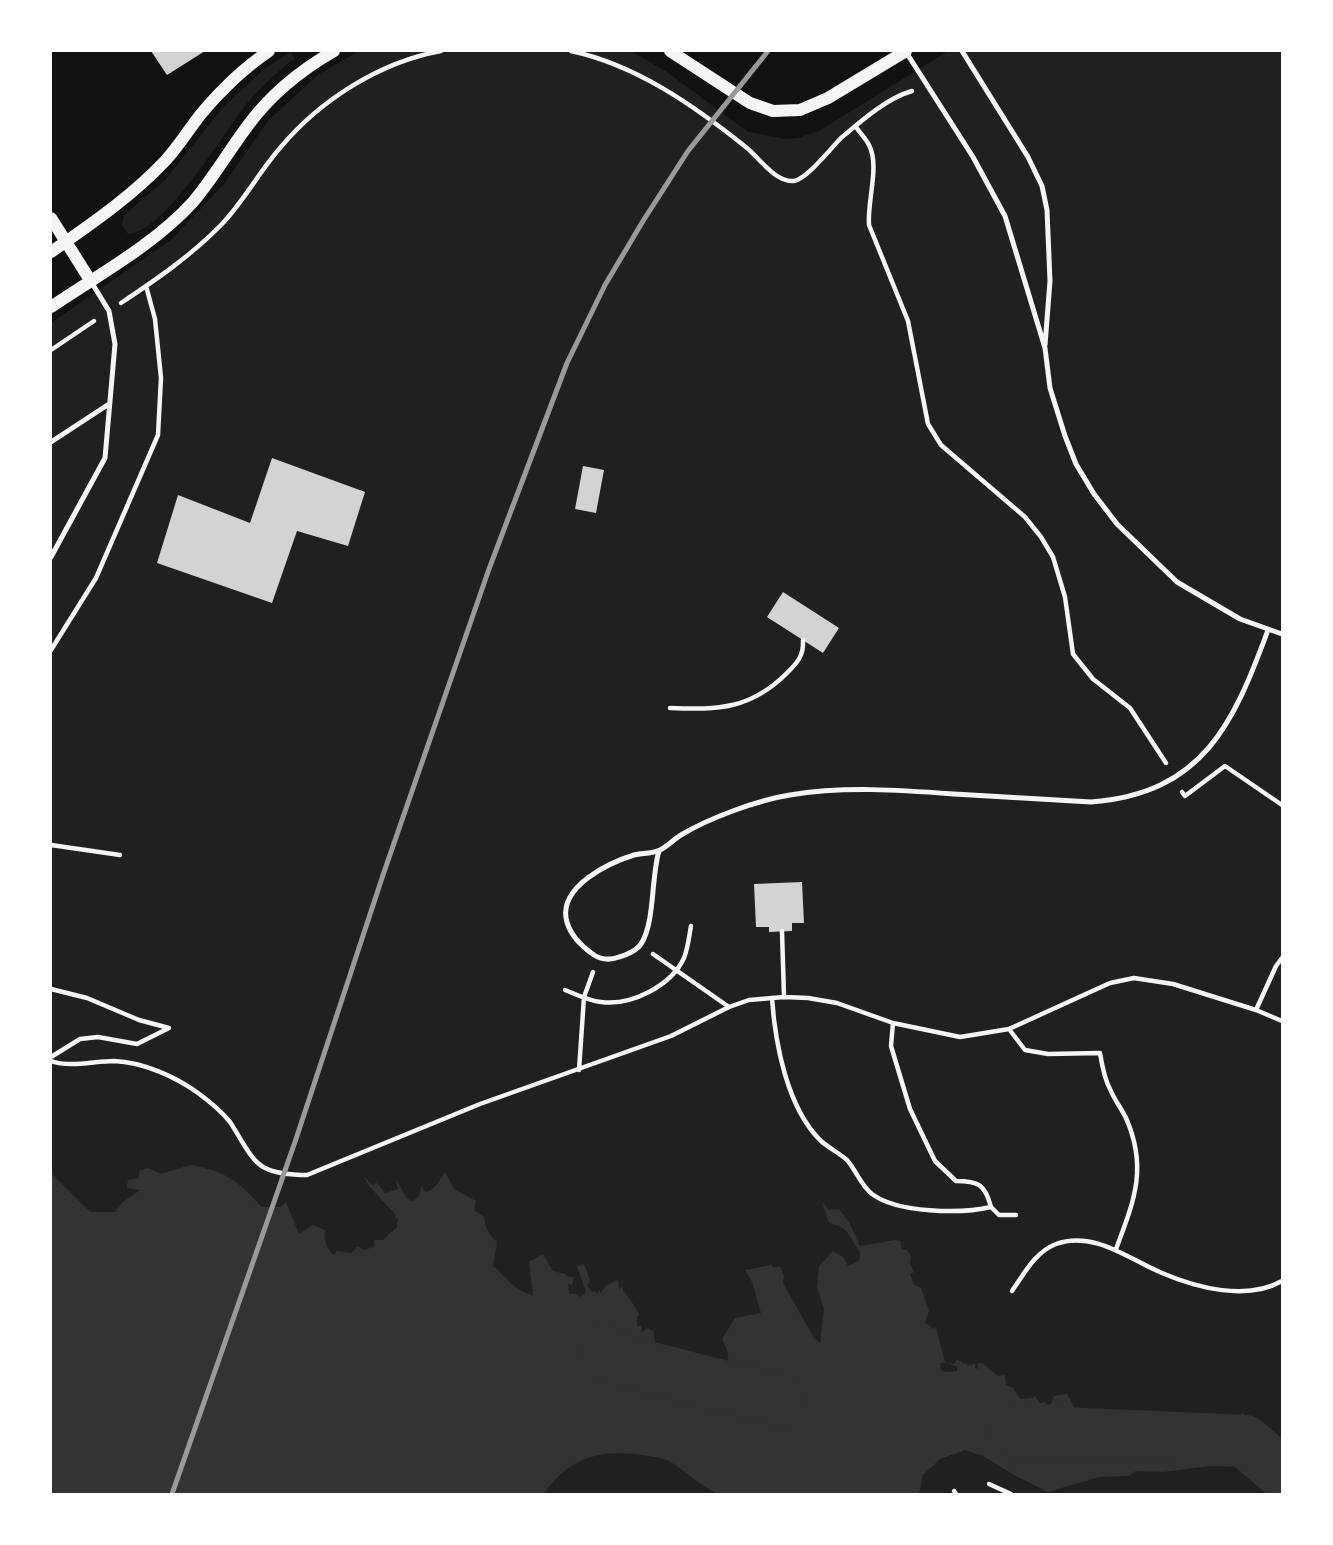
<!DOCTYPE html>
<html>
<head>
<meta charset="utf-8">
<style>
  body { margin:0 }
  #map { position:relative; width:1333px; height:1545px; overflow:hidden; background:#111; font-family:Overpass,sans-serif }
  canvas { display:block }
  .frame { position:absolute; inset:0; border:52px solid #fff; pointer-events:none }
</style>
</head>
<body>
<div id="map">
<canvas width="1333" height="1545"></canvas>
<div class="frame"></div>
</div>
<script>
const ctx = document.querySelector('canvas').getContext('2d');
ctx.lineJoin = 'round';
function fillPath(path, color) { ctx.fillStyle = color; ctx.fill(path, 'evenodd'); }
function stroke(path, color, width, dash) { ctx.strokeStyle = color; ctx.lineWidth = width; ctx.lineCap = dash ? 'butt' : 'round'; ctx.setLineDash(dash || []); ctx.stroke(path); }
fillPath(new Path2D(`
  M359,51H631L667,72L748,132L786,139L798,138L819,131L948,51H1282V1494H51V323L171,240L224,184L268,121L319,74Z
  M290,52L295,58C275,74 256,91 241,111C221,138 163,233 128,234L122,225L124,215L165,180L225,105L262,71Z`), '#202020');
fillPath(new Path2D(`
  M190,1165C226,1171 238,1181 262,1207H280L286,1202L299,1234L312,1225L325,1230C325,1240 325,1248 334,1255L337,1251L351,1253L358,1246L363,1250L374,1247V1240H383L397,1227L398,1217L396,1219L395,1214L368,1185L364,1176L372,1185L377,1183L385,1193L398,1189L396,1179L407,1199L413,1201L419,1196L421,1186L426,1192C438,1188 439,1180 445,1172L454,1189L476,1201L474,1210L484,1217C485,1227 489,1235 497,1242L493,1266C508,1278 514,1291 533,1295L529,1262L543,1254L553,1271L565,1274L568,1277H574L572,1285L568,1284L569,1294H577L580,1297L586,1292L577,1266L584,1264L590,1280L587,1285L592,1292L595,1291L597,1294L599,1290L601,1293L605,1286L618,1280L619,1289L623,1287V1290L636,1308L639,1315L637,1317V1326H641L642,1332L648,1328L654,1332C652,1339 662,1357 668,1362L666,1365L669,1366L672,1385L681,1396C699,1390 731,1380 728,1355C728,1350 724,1343 722,1339L735,1318L761,1313L752,1282L745,1270L771,1265L774,1268L780,1266L784,1276L783,1283L814,1338L820,1343L824,1309L817,1287L819,1266L833,1251L843,1257L848,1266L859,1261C861,1253 860,1252 856,1246C844,1228 849,1229 829,1223L822,1202L829,1210L839,1209L849,1222L860,1246L895,1240L900,1241L902,1250L906,1249L911,1256L910,1263L914,1272L910,1274L914,1285L921,1288L929,1311L925,1322L933,1329L936,1327L945,1362L940,1363L941,1370L946,1372L957,1371V1367L946,1362L954,1364L957,1359L965,1364L967,1363V1366L975,1364V1368L978,1369V1364L982,1363L998,1376L1005,1375L1006,1385L1013,1388L1020,1399L1033,1398L1035,1396L1040,1403L1045,1402L1047,1405L1051,1404L1054,1396L1067,1394C1074,1405 1079,1420 1088,1430V1432L1085,1429L1090,1438L1096,1437L1107,1449L1108,1445H1115L1119,1452L1174,1443L1176,1441L1175,1437L1179,1434H1193L1197,1438L1227,1434L1242,1413L1257,1424L1264,1434L1282,1439V1494H1277L1272,1475L1264,1466L1249,1461L1163,1472L1136,1471L1128,1476L1099,1477L1048,1492L1014,1475L983,1456L965,1450L940,1459L923,1475L919,1494H719C700,1486 687,1472 669,1461C662,1457 651,1457 643,1455C601,1448 568,1458 544,1494H51V1173L90,1212H115L123,1202L140,1190L127,1188L128,1180L139,1178V1171L148,1168L161,1174Z`), '#333');
stroke(new Path2D(`
  M603,1351L623,1361L781,1401
  M1016,1431L1245,1441L1282,1473`), '#333', 52);
fillPath(new Path2D(`
  M151,51H205L167,75Z
  M272,458L365,492L348,546L297,531L272,603L157,563L178,495L250,523Z
  M583,466L604,470L596,513L575,509Z
  M783,592L839,628L823,653L767,617Z
  M802,882L804,923H792V931L769,932V927H756L754,884Z`), '#d3d3d3');
stroke(new Path2D(`
  M571,51C637,65 696,107 747,148C759,158 776,183 794,181C807,179 831,148 841,138C861,121 887,98 912,91
  M856,127C860,133 866,139 869,145C880,166 867,201 869,225L908,321L928,424L941,445L1025,517L1041,537L1053,557L1065,597L1073,654L1093,679L1130,708L1166,763
  M121,303C157,279 192,255 222,224C244,201 259,172 280,148C320,100 380,62 441,51
  M51,350L94,321
  M51,650L96,578L158,435L161,378L155,319L146,286
  M670,708C719,710 751,709 787,673C797,663 804,656 803,640
  M1182,792L1185,796L1225,766L1282,805
  M51,845L120,855
  M782,931L784,997
  M653,954L729,1007
  M51,989L87,998L139,1020L169,1028L137,1044L98,1037L80,1039L51,1057
  M565,990C577,995 589,1001 601,1002C631,1006 671,986 684,958C688,948 689,937 691,926
  M772,998C775,1043 787,1108 821,1141C829,1148 839,1153 847,1160C856,1170 861,1186 872,1194C897,1213 961,1214 991,1207L999,1215H1016
  M1256,1010L1276,966L1282,958
  M893,1023L891,1046L910,1109L935,1161L956,1181C978,1181 985,1184 991,1207
  M1009,1029L1025,1050L1048,1054L1100,1053C1102,1065 1104,1078 1110,1089C1114,1099 1121,1108 1126,1118C1148,1168 1134,1201 1116,1249
  M51,1061C70,1068 94,1061 114,1061C143,1062 176,1077 198,1093C209,1101 222,1112 230,1122C239,1135 251,1162 265,1168C277,1174 294,1175 307,1175L480,1104L671,1036L729,1007L749,1000L784,997L808,998L837,1003L893,1023L960,1037L1009,1029L1110,983L1134,978L1173,984L1256,1010L1282,1021
  M579,1070L584,997L593,972
  M1012,1291C1024,1274 1035,1252 1056,1244C1094,1230 1130,1260 1162,1273C1197,1288 1247,1301 1282,1281
  M989,1484L1011,1494
  M954,1491L956,1494`), '#f5f5f5', 4.5);
stroke(new Path2D(`
  M962,51L1028,157L1042,186L1047,210L1050,281L1045,345
  M906,52L973,157L1005,216L1045,348L1050,388L1065,436L1076,464L1094,494L1117,524L1177,582L1240,619L1282,634
  M51,442L109,404
  M51,557L105,458L115,344L109,311L90,280
  M659,851C651,877 655,923 641,944C637,950 627,955 619,957C611,960 602,960 594,955C581,946 569,935 566,918C561,886 608,863 634,855C642,853 652,854 660,850C668,846 674,839 681,835C709,818 758,800 790,795C844,786 900,790 954,794C1000,797 1046,799 1091,802C1203,793 1233,725 1268,630`), '#f5f5f5', 5);
stroke(new Path2D(`
  M670,51L750,103L773,111L800,110L828,98L906,51
  M51,218L90,280
  M51,252C91,224 131,197 165,161C179,146 189,129 201,114C221,90 244,68 269,51
  M51,307C98,275 154,245 193,202C214,177 230,149 249,124C272,93 301,70 334,51`), '#f5f5f5', 12);
stroke(new Path2D(`
  M172,1494L296,1139L383,875L489,569L567,363L605,285L643,221L688,151L768,51`), '#9a9a9a', 5);
</script>
</body>
</html>
